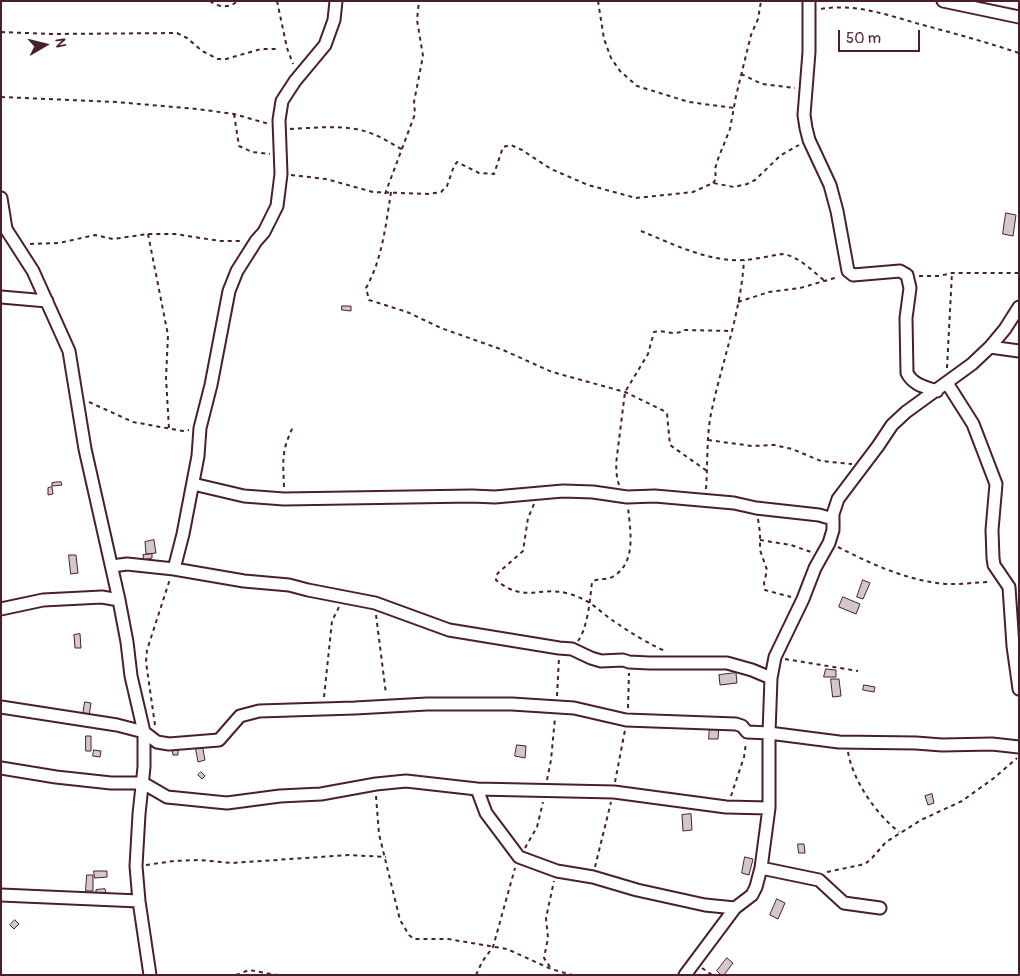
<!DOCTYPE html>
<html>
<head>
<meta charset="utf-8">
<style>
  body { margin:0 }
  #map { position:relative; width:1020px; height:976px; overflow:hidden; background:#fff; font-family:Pangolin,sans-serif }
  canvas { display:block }
  .frame { position:absolute; inset:0; border:2px solid #4a1f2b; pointer-events:none }
  .north { position:absolute; left:20px; top:20px; width:50px; height:50px; -webkit-text-stroke:4px #fff; paint-order:stroke; rotate:82deg; font-size:14px; font-weight:700; line-height:20px; text-align:center; color:#4a1f2b }
  .north::after { content:''; display:block; margin:auto; width:18px; height:22px; background:#4a1f2b; clip-path:polygon(50% 0,100% 100%,50% 72%,0 100%) }
  .scale { position:absolute; left:838px; top:30px; width:82px; height:22px; box-sizing:border-box; border:2px solid #4a1f2b; border-top:0; padding-left:6px; font-size:15px; line-height:18px; white-space:nowrap; color:#4a1f2b; -webkit-text-stroke:4px #fff; paint-order:stroke }
</style>
</head>
<body>
<div id="map">
<canvas width="1020" height="976"></canvas>
<div class="frame"></div>
<div class="north">N</div>
<div class="scale">50 m</div>
</div>
<script>
const ctx = document.querySelector('canvas').getContext('2d');
ctx.lineJoin = 'round';
function fillPath(path, color) { ctx.fillStyle = color; ctx.fill(path, 'evenodd'); }
function stroke(path, color, width, dash) { ctx.strokeStyle = color; ctx.lineWidth = width; ctx.lineCap = dash ? 'butt' : 'round'; ctx.setLineDash(dash || []); ctx.stroke(path); }
const building = new Path2D(`
  M1006,213L1016,215L1013,236L1003,234Z
  M342,306H351V311L342,310Z
  M61,482L62,485L52,486V483Z
  M52,487L53,494L48,495V488Z
  M154,540L156,553L146,554L145,542Z
  M152,554V558L144,560L143,555Z
  M69,555H76L78,573L71,574Z
  M863,580L870,583L863,599L857,597Z
  M843,597L860,604L856,614L839,607Z
  M80,634L81,648H75L74,635Z
  M826,669L836,670V677H824Z
  M736,673L737,683L720,685L719,675Z
  M831,679H839L841,696L833,697Z
  M864,685L875,687L874,692L863,690Z
  M85,702L91,703L89,716L83,715Z
  M710,724H719L718,739H709Z
  M86,736H91V751H86Z
  M202,744L205,760L198,762L195,746Z
  M517,745L526,746L525,758L515,756Z
  M178,747V755H173L172,748Z
  M94,750L101,751L100,757L93,756Z
  M201,772L205,776L202,779L198,775Z
  M932,794L934,803L928,805L925,796Z
  M691,814L692,830L683,831L682,815Z
  M798,844H804L805,853H799Z
  M745,857L753,859L749,875L742,873Z
  M94,871H107V877L95,878Z
  M87,875H93V891H86Z
  M105,889L106,893L96,894V890Z
  M777,899L785,903L778,919L770,915Z
  M15,920L19,924L14,929L10,925Z
  M727,958L733,963L724,975H721L717,971Z`);
fillPath(building, '#d2c7cb');
stroke(building, '#4a1f2b', 1);
const minor = new Path2D(`
  M809,1V52L804,115L806,128L809,140L830,185L837,211L848,271L853,275L900,271L907,275L910,288L906,318L907,373C913,385 925,387 937,391
  M943,1L1019,17
  M1,198L6,229L33,271L69,351L85,449L119,600L127,642L131,676L144,732V767L139,814L136,866L139,901L150,975
  M1,297L47,301
  M990,347L1019,351
  M947,383L973,424L996,484L992,530L993,558L994,565L1009,587L1013,646L1019,689
  M193,484L244,496L284,499L472,496L495,497L563,491L593,492L627,497L655,496L734,503L756,508L819,515L833,519
  M112,566L127,564L174,569L244,581L289,585L308,590L375,603L449,630L559,648L572,649L591,658L601,661L623,660L629,662L649,663H727L752,670L771,678
  M174,569L183,534L198,456L200,428L211,385L229,291L237,271L256,241L264,232L277,206L281,174L279,120L282,101L295,81L325,45L334,20L336,1
  M1,609L43,600L102,597L119,600
  M1,707L117,725L144,732L157,742L169,744L219,740L240,716L259,711L355,708L427,704H512L574,708L626,720L736,724L742,726L747,732L769,733L839,742L916,743L942,745L992,744L1019,747
  M1,768L56,777L111,783H143L167,797L227,803L280,796L321,794L376,784L406,781L477,789L614,792L726,807L769,808
  M477,789L486,813L519,857L557,871L593,877L637,890L705,905L735,908
  M761,868L819,880L844,903L880,908
  M1,895L139,901
  M685,975L735,908L752,895L756,887L761,868L769,808V733L771,678L775,657L803,599L815,568L829,543L833,530V514L838,499L878,446L892,425L906,412L972,364L990,347L1005,329L1019,307`);
stroke(minor, '#4a1f2b', 15);
stroke(new Path2D(`
  M210,1C218,7 230,9 237,1
  M277,1L287,48L293,64
  M598,1L604,39L611,58L620,71L637,86L689,102L734,108
  M821,9C854,3 888,15 919,24C953,33 986,42 1019,53
  M1,32L52,34L177,33L187,38L202,51L218,59H226L261,49H277
  M741,74L762,84L795,88
  M1,97L116,102L197,109L234,114L269,124
  M234,114L239,146L252,152L270,154
  M290,129C313,128 337,125 360,130C375,133 389,142 403,150
  M291,175L326,179L373,192L429,194L441,192L447,186L454,166L457,162L479,173L494,174L503,147L511,145L522,150L551,169L588,185L636,198L693,192L713,183L734,187L747,184L755,180L781,155L799,145
  M713,183L716,179L715,169L718,159L730,129L736,96L751,35L758,19L761,1
  M391,192C386,224 382,260 366,288L369,300L407,312L441,328L503,350L552,372L625,392L664,411L667,414L670,445L707,471
  M385,194L415,114L414,102L423,56L417,20L419,1
  M641,231C673,244 708,262 744,260C757,259 770,256 782,254C799,256 812,271 825,281
  M148,234L168,335L166,378L169,429
  M30,244L59,243L95,235L113,239L148,234H175L220,241H243
  M919,276H939L952,273H1019
  M738,302L769,292L800,288L838,277
  M947,368L952,273
  M89,402L133,422L183,431L189,430
  M708,440L752,446L774,445L792,449L821,461L852,464
  M619,485L617,478L616,464L625,392L648,354L654,332C665,329 674,337 684,330L733,331
  M284,487C283,459 281,451 294,425
  M706,489C708,463 706,435 712,409C723,359 741,311 744,260
  M534,504L528,518L523,551L498,573L496,576V580C525,604 540,585 570,594C593,601 599,612 618,624C629,632 653,646 665,651
  M758,519L760,533V550L767,570L764,583L765,590L791,597
  M760,540L791,545L811,552
  M838,547C869,563 902,578 937,583C955,586 973,582 991,582
  M376,615L386,694
  M578,641C588,627 590,599 592,582C598,577 607,581 614,576C637,561 630,530 628,507
  M785,659L858,671
  M557,696L559,658
  M324,697L332,621L339,607
  M628,708L629,673
  M155,725L146,662L147,650L170,579
  M848,752C853,781 876,814 899,832
  M547,780L551,760L555,718
  M615,782L625,730
  M376,796L379,834L400,920L409,935L414,939H448L507,949L551,969L572,975
  M731,796L744,757L746,743
  M525,848L537,827L543,802
  M146,865L174,861L199,860L232,863L349,855L386,857
  M595,867L611,802
  M827,872L865,864L872,858L886,842L921,820L962,801L994,778L1017,758
  M550,967L544,958L548,938L546,918L554,881
  M702,968L712,975
  M236,975L249,970L277,975
  M476,975L482,962L493,947L515,868`), '#4a1f2b', 2, [4, 4]);
stroke(minor, '#fff', 11);
</script>
</body>
</html>
